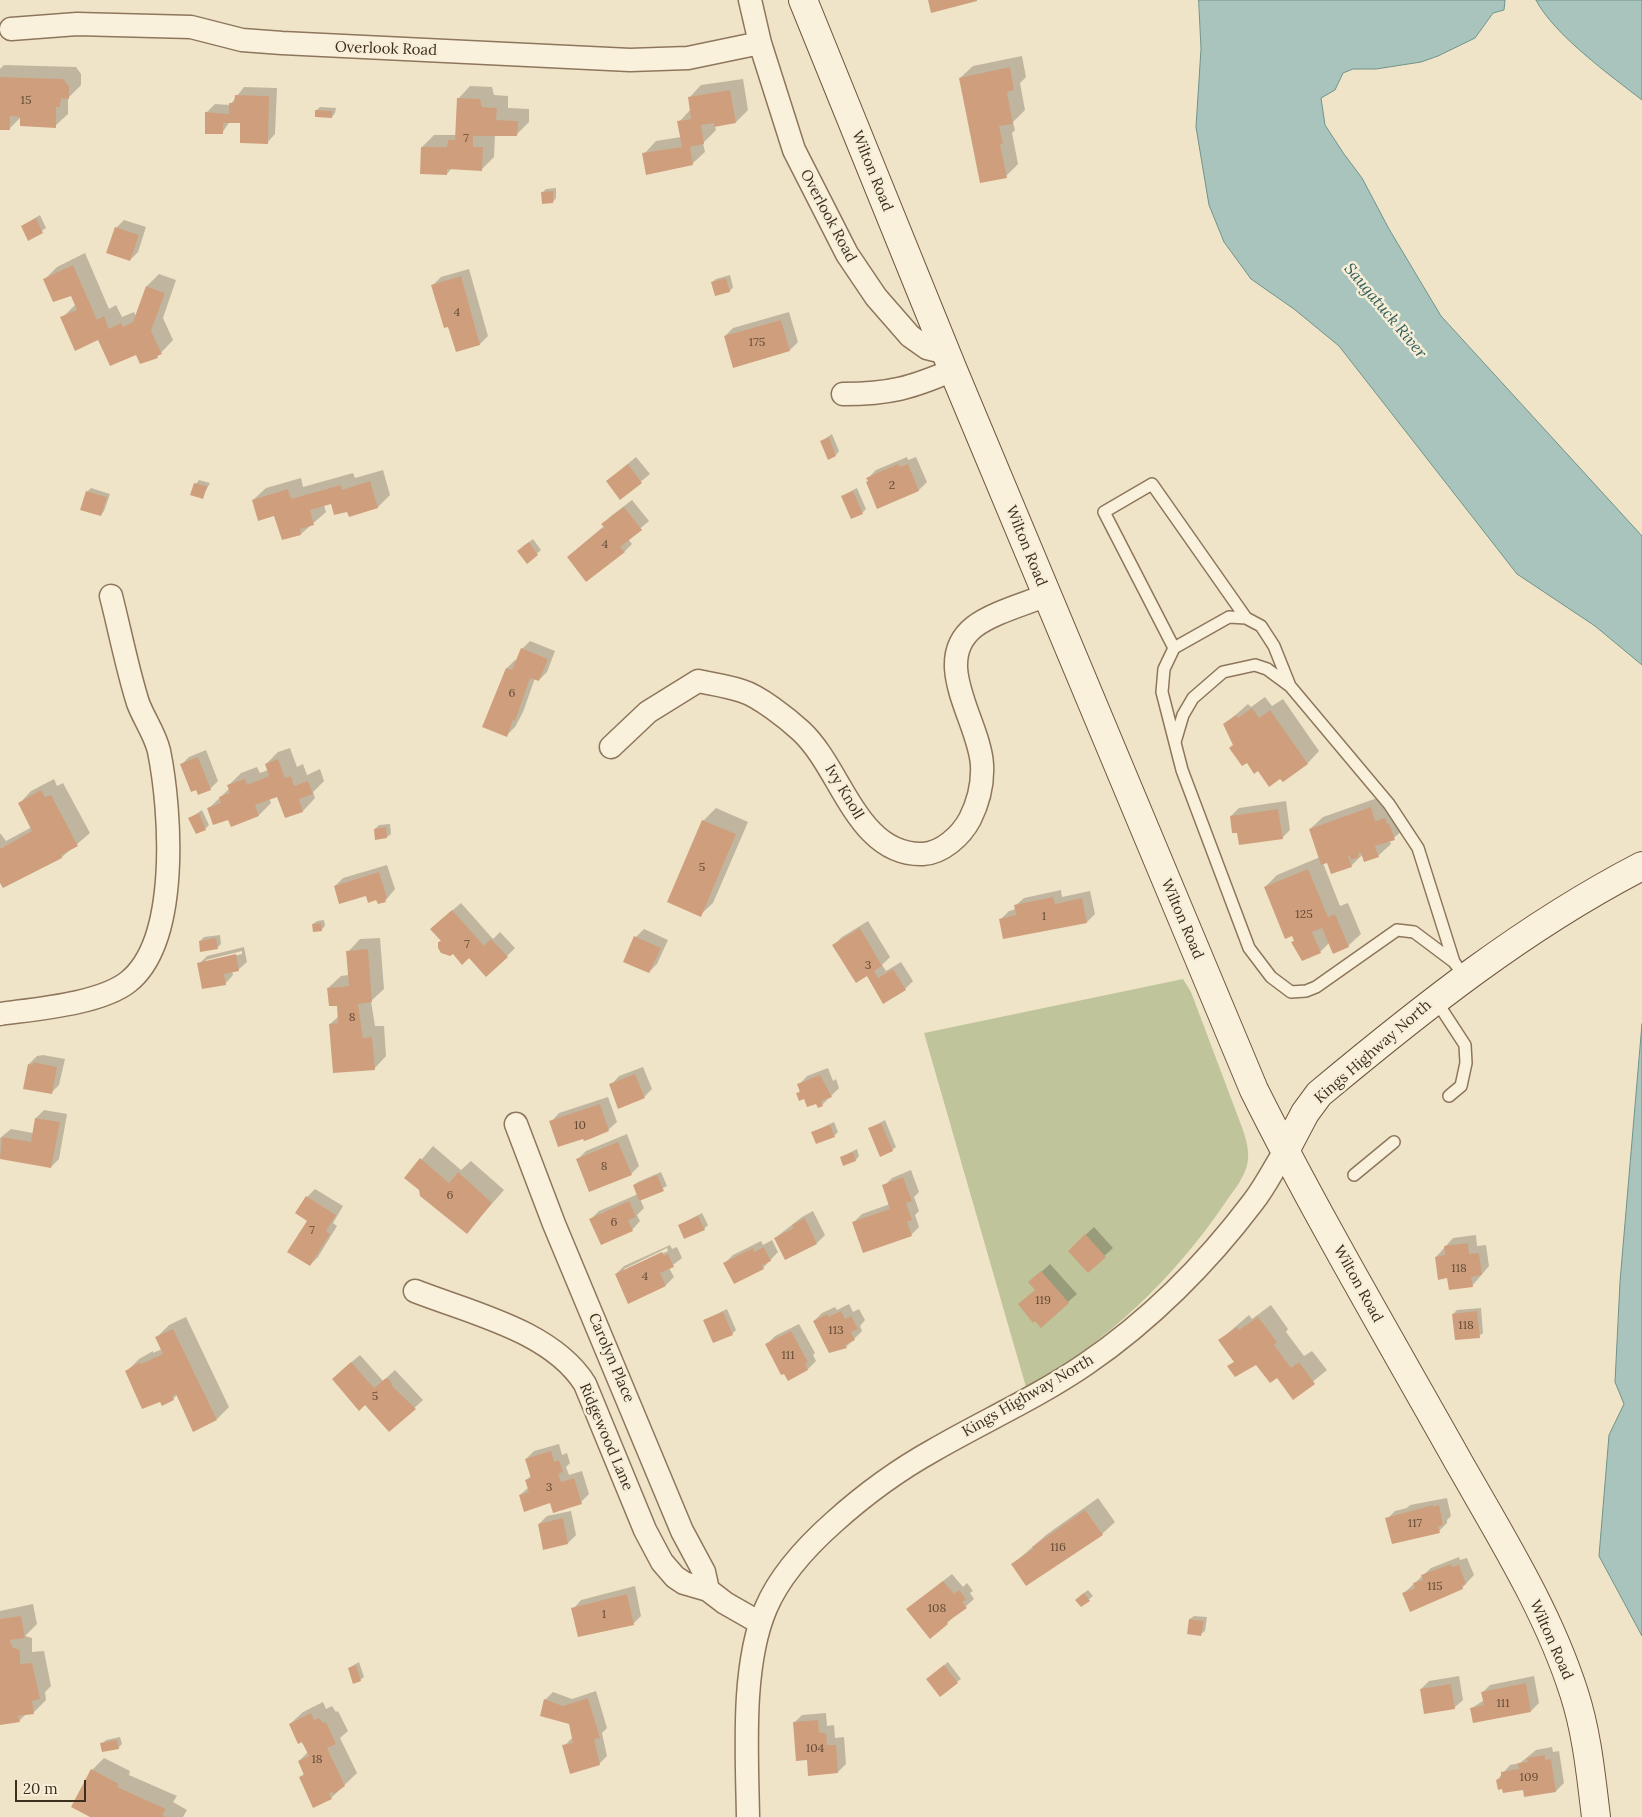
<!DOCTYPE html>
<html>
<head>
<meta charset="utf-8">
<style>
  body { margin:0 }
  #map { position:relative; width:1642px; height:1817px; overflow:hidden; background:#f0e4c8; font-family:Lora,serif }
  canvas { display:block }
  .scale { position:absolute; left:15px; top:1780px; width:71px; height:22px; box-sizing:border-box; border:2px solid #3d2e20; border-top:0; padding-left:6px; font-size:15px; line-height:18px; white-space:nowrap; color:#3d2e20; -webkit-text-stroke:4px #f7eed8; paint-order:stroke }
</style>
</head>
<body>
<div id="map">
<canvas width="1642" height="1817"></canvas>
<div class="scale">20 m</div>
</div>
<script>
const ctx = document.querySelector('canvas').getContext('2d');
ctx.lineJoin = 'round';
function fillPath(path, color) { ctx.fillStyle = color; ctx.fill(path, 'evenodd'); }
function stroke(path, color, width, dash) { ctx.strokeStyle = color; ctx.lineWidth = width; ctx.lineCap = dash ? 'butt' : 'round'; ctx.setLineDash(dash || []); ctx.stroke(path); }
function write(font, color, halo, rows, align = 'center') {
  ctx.font = font + ' Lora,serif'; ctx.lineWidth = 5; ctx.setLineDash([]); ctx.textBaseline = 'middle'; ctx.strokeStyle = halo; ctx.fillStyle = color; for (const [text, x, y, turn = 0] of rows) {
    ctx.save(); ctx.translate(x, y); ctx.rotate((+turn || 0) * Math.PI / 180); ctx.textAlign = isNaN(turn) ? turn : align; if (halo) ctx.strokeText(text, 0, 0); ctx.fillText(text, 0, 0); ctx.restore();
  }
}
fillPath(new Path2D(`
  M1183,979L1191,992L1243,1130C1246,1140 1249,1149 1248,1160C1246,1176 1234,1190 1225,1203C1175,1277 1105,1345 1026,1387L924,1033Z`), '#bfc49a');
const water = new Path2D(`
  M1199,0H1505L1504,10L1493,13L1475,38L1438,56L1421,62L1376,69H1353L1343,73L1335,90L1321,98L1325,125L1344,154L1362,178L1389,229L1441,316L1642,536V665L1595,626L1517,574L1339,346L1294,309L1251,279L1224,242L1209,205L1196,127L1201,49Z
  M1536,0H1642V100C1611,76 1553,34 1536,0Z
  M1642,1024V1636L1599,1556L1609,1435L1624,1404L1615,1382L1620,1282Z`);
fillPath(water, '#a9c4bc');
stroke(water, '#6f938a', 1);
fillPath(new Path2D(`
  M1022,56L1026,77L1020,83L1025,110L1013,122L1015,130L1012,133L1018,164L1006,176L960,78L973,66Z
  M4,65L76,67L81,74V85L68,98V114L55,126L21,117L9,129H0V69Z
  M743,79L748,110L736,122L715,126L716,130L703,143L705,152L692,164L644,154L656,141L681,137L679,122L691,109L689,98L701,85Z
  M470,86L492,87L494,95L508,96V108L529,109V122L516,135L495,134L494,157L482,169L452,168L447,174L422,147L434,135H455L457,133L458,99Z
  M244,87L277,88L275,134L267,143L242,122L230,121L222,133L206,132L207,112L215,104L230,105Z
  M320,107L336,108L335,113L332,117L316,111Z
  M556,188V198L553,202L542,193L546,189Z
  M40,215L46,228L29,239L22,226Z
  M124,220L146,227L138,252L130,260L116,228Z
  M85,253L109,309L116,305L122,317L134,312L136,316L147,286L159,274L176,280L163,318L173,340L157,357L136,353L98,339L62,318L76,304L72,294L45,279L57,267Z
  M469,269L488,336L480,344L457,351L433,285L441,277Z
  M730,275L733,287L730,291L712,282L716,279Z
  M789,312L798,342L790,350L734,366L725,336L733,328Z
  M832,434L839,451L836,455L822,441Z
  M636,457L650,474L621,498L607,481Z
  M907,457L908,460L916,457L927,482L919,490L869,481L868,478L876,470Z
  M383,470L390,495L378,507L348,510L332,503L324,505L326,512L301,534L253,500L266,488L301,478L303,487L353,473L355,478Z
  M199,480L210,483L202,498L196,484Z
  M91,488L110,494L104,511L101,515L87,492Z
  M857,488L866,509L862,513L842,496Z
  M632,500L649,521L628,539L632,544L624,552L577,549L604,526L603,524L611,516Z
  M533,539L541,550L527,562L522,547Z
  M530,641L555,651L547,672L539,680L535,678L523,712L515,727L507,735V668L515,660L517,661L522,649Z
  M1265,697L1272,706L1283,699L1319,751L1307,764L1281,777L1258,769L1234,744L1224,725L1248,704L1251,707Z
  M290,748L297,767L303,764L307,775L320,769L324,781L313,792L315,798L303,811L286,817L278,795L269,798L271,803L259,815L229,818L209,808L230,788L229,785L241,773L257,767L260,773L268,770L266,764L278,752Z
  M206,750L218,781L210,789L181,765L189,757Z
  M54,779L57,786L63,783L90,833L62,857L3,886L0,880V833L6,841L32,827L19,804L31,791Z
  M1383,796L1399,812L1402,811L1407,826L1394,838L1389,840L1391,844L1378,856L1363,854L1351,866L1328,861L1323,863L1340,906L1348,903L1361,934L1348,946L1329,943L1320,952L1293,942L1295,940L1265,887L1277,875L1320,857L1310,829L1323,817Z
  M1286,801L1290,830L1282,838L1238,831L1231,816L1239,808Z
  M716,808L748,822L713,903L700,915L703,821Z
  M202,810L209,825L205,829L190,818Z
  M390,824L391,834L387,837L375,829L379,825Z
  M387,865L395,889L385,901L335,886L343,878Z
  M1061,890L1062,897L1090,891L1095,914L1087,922L1001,919L1009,911L1016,909L1015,906L1024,898Z
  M461,903L493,939L500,932L515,948L507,956H469L453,952L439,943L442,940L431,929Z
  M324,920L325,926L321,930L313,924L317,921Z
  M868,921L890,957L882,965L886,971L901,962L913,981L905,989L867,975L834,945L842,937Z
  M644,929L668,940L657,964L649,972L636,937Z
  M220,935L221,944L217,948L200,941L204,937Z
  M380,938L384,989L371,1001L375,1026H384L386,1056L374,1069L330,1024L339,1016L338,1004L328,988L341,976L349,975L348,952L360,939Z
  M244,947L247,962L238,970L232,971L233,975L225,984L199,964L207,956ZM242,951V954L206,963V960Z
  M43,1055L65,1059L59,1085L51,1093L29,1064L37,1056Z
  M643,1067L652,1089L644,1097L611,1085L619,1076Z
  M828,1068L833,1081L836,1079L839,1088L822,1105L797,1094L801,1090L799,1085L807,1076Z
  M608,1097L617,1122L608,1130L551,1122L559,1113Z
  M44,1110L67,1114L59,1159L51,1167L0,1158V1138L11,1129L33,1133L36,1118Z
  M885,1120L896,1147L892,1150L870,1128Z
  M834,1122L838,1132L834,1136L813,1132Z
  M627,1134L639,1166L631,1174L578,1159L586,1151Z
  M433,1146L461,1170L471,1161L504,1190L467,1232L406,1178Z
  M857,1149L859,1156L856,1160L841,1157Z
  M911,1170L919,1192L914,1197L919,1211L915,1215L919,1227L911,1235L854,1222L862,1214L890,1204L884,1186L892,1178Z
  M661,1172L667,1186L640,1199L644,1208L637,1215L640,1221L632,1230L591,1219L599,1211L638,1194L634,1185L638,1182Z
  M315,1189L343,1206L333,1223L337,1226L318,1257L310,1265L307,1197Z
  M813,1211L825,1235L817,1243L775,1238L802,1217Z
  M702,1213L708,1225L704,1229L679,1225Z
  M1094,1227L1113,1248L1088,1271L1077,1243Z
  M1476,1235L1477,1246L1486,1245L1489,1266L1472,1286L1448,1277L1436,1257L1453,1238Z
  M772,1240L778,1252L763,1268L725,1263L733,1255L761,1241L763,1245Z
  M670,1245L672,1249L677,1247L682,1258L669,1268L674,1277L666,1285L616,1274L624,1266ZM667,1248L668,1251L624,1271V1269Z
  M1050,1264L1077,1294L1041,1326L1036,1289L1038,1275Z
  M849,1304L853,1312L859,1309L865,1320L860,1326L862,1331L846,1347L814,1321L822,1313L835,1307L837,1310Z
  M1271,1305L1288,1329L1286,1332L1304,1356L1312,1351L1327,1370L1293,1398L1277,1376L1257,1363L1229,1366L1235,1361L1220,1340L1249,1315L1252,1319Z
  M1481,1308L1483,1333L1479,1336L1453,1314L1457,1310Z
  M727,1309L736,1330L732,1334L704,1320Z
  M186,1317L229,1407L217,1419L194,1430L177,1395L173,1399L126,1372L139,1359L153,1351V1353L162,1349L157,1337L169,1325Z
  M799,1324L815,1353L813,1355L816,1361L808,1369L788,1379L767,1344L775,1336Z
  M360,1355L383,1381L395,1370L423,1400L389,1431L341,1371Z
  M559,1444L562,1455L567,1453L570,1463L566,1467L569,1475L582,1471L589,1494L581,1502L551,1501L520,1495L529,1487L526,1480L531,1476L526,1459L534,1451Z
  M1098,1498L1115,1522L1102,1534L1013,1564L1046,1535Z
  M1447,1498L1451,1516L1447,1520V1523L1439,1531L1387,1519L1395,1511L1407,1508L1410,1505Z
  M571,1511L576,1535L568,1543L544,1548L539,1524L547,1516Z
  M1459,1557L1460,1560L1467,1558L1474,1575L1462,1588L1404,1593L1431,1568Z
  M952,1574L963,1587L967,1583L973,1591L970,1593L974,1599L947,1623L907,1609Z
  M635,1586L641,1616L633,1624L573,1609L581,1600Z
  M1088,1590L1093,1596L1081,1606L1080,1596Z
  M33,1604L37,1624L25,1636L32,1638V1652L44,1651L51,1686L45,1692L46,1700L34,1712L26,1714L19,1721L0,1724V1611Z
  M1194,1616L1207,1617L1205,1631L1201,1634L1190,1619Z
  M359,1662L364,1677L360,1680L349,1668Z
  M948,1662L961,1679L957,1682L932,1675Z
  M1459,1676L1463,1700L1454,1708L1421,1689L1429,1681Z
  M1534,1676L1539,1703L1531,1711L1474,1722L1472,1708L1484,1700L1482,1693L1490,1685Z
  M596,1691L607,1728L602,1733L607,1756L599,1764L564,1746L573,1737L570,1723L545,1700L553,1692L572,1699Z
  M323,1702L326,1709L332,1706L336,1712L338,1711L348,1731L340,1738L357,1773L331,1798L300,1777L305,1773L299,1761L308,1752L290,1724L303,1712Z
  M826,1713L827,1726L834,1725L835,1738L844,1737L846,1764L838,1772L808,1759L794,1723L802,1715Z
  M120,1737L122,1744L118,1748L102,1744L106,1740Z
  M1552,1747L1553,1752L1559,1751L1564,1783L1556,1791L1524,1789L1497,1780L1510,1765L1520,1763L1536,1750Z
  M104,1758L130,1771L129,1775L177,1796L173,1802L187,1810L183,1817H93L92,1770Z`), '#0003');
fillPath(new Path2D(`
  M928,0H977V1L931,13Z
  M1010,67L1014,90L1007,92L1013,124L999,126L1003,144H1000L1007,178L980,183L959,78Z
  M0,77L63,79L69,86V99L61,98L60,107H56V128L20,126V117L10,116V130H0Z
  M730,90L736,123L714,127V123L701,125L704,144L690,147L693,165L646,175L642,153L682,147L677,121L691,119L688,97Z
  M235,95L269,96L268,144L240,143V123H223V134H205V112L229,114V103H234Z
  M457,98L480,99L482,107L497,108L496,120L518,121L517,136H473V147H483L482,171L447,169V175L420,174L421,147H447L448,140H455Z
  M315,110L332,111V118L315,117Z
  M553,191V203L542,204L541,192Z
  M36,218L43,233L28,241L21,226Z
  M115,227L139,235L130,261L106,253Z
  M73,265L97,320L104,316L109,329L121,323L123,327L133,322L146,286L165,293L151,331L162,354L157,356L158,358L140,364L136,355L110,366L98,340L75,351L60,317L77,310L71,296L53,302L43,279Z
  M461,276L480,345L456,352L448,327L444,328L431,285Z
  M726,278L730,292L715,296L711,282Z
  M781,320L790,351L733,368L724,336Z
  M829,437L836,456L828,460L820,441Z
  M628,464L642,483L620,500L606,481Z
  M898,464L900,467L908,464L919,491L877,509L866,482L868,481L866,478Z
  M370,481L378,508L349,517L347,512L334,515L331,504L310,510L314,525L300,529L301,535L282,540L274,516L258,521L252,500L288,489L291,499L341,485L342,490Z
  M194,483L207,486L203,499L190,495Z
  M86,491L107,497L101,516L80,510Z
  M853,491L863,514L851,519L841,496Z
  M624,507L642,530L620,547L625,552L586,582L567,557L601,529L605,528L601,524Z
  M529,542L538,555L527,564L517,551Z
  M521,648L548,659L539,681L530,678L515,721L513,720L507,737L482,727L506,668L512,670Z
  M1252,708L1259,718L1270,710L1308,764L1283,782L1280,779L1269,787L1258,771L1254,774L1247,763L1242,766L1229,748L1233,745L1223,724L1236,715L1238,718Z
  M198,757L211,790L198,795L196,790L191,792L180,764Z
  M278,759L285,778L291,776L294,786L308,781L313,794L299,799L303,812L285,818L277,797L255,805L259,816L231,827L228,820L213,825L207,808L221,803L219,797L230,793L227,785L245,779L247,785L269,776L265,764Z
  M41,790L45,797L51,795L78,846L61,855L62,858L3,888L0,883V849L32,831L18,803Z
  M1371,807L1375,821L1385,818L1387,824L1389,823L1395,840L1375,846L1379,857L1364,862L1361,853H1358L1359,857L1351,860L1350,856H1348L1352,867L1331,874L1327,863L1321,865L1309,829Z
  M1278,809L1283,839L1239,845L1237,833H1232L1230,816Z
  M199,813L206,830L196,834L188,818Z
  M702,820L736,834L701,917L667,902Z
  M386,827L387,838L375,840L374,829Z
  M1308,869L1328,917L1335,914L1349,947L1333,954L1322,928L1312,932L1321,953L1302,961L1291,942L1294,941L1292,936L1285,939L1264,887Z
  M379,872L387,898L385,899L386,902L378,904L376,900L368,903L366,896L339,904L334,886Z
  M1053,897L1055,904L1082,898L1087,923L1003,939L999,919L1016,915L1014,905Z
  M452,910L484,946L491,939L508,957L486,977L469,958L462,965L453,954L450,956L441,953L438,948V942L441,941L430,929Z
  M321,923L322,931L313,932L312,924Z
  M860,928L882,966L874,971L878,978L893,969L906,990L883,1004L867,976L856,983L832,945Z
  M634,936L661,948L649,973L623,962Z
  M216,938L218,949L200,952L199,941Z
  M368,949L372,1002L358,1004L363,1038L372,1037L375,1070L333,1073L329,1024L338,1023L337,1006H329L327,988L349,986L346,951Z
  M236,954L239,971L224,974L226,985L202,989L197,963Z
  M33,1062L57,1067L52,1094L23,1089L28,1064L33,1065Z
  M635,1074L645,1098L618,1109L609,1084Z
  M820,1075L832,1097L821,1101L823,1106L818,1108L816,1104L807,1107L804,1099L799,1101L796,1093L800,1092L797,1084Z
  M600,1104L609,1131L590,1139L584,1141L583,1139L558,1147L549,1121Z
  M35,1118L60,1122L51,1168L0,1159L2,1137L31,1142Z
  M881,1123L893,1151L880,1157L868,1128Z
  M830,1125L835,1137L816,1144L811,1132Z
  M618,1142L632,1175L589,1192L576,1159Z
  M853,1152L856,1161L843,1166L840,1157Z
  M420,1158L449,1183L458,1172L492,1203L467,1234L420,1196L419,1190L404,1178Z
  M657,1175L664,1191L639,1201L633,1185Z
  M903,1177L912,1201L906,1203L912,1220L907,1222L912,1236L863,1253L852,1222L890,1209L882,1185Z
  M306,1196L336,1215L326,1231L330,1234L310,1266L287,1252L307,1221L295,1213Z
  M629,1201L636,1217L628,1220L633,1231L601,1245L589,1219Z
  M698,1216L705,1230L684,1239L678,1225Z
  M805,1218L817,1244L785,1260L774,1238L794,1228L792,1225Z
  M1085,1234L1106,1257L1088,1273L1068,1251Z
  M1468,1243L1469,1254L1479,1253L1482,1275L1471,1277L1473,1287L1449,1290L1447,1278L1438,1280L1435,1257L1445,1255L1444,1246Z
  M764,1247L771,1261L762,1265L764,1269L734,1284L723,1263L753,1248L754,1252Z
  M662,1252L664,1256L668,1254L674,1267L660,1273L666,1286L628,1304L615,1274Z
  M1041,1271L1069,1303L1041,1328L1035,1321L1033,1323L1018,1304L1035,1290L1028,1282Z
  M841,1311L845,1319L851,1316L858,1329L851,1332L855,1340L845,1345L847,1348L829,1353L813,1321L827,1314L829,1317Z
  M1477,1311L1480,1338L1455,1340L1452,1314Z
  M723,1312L733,1335L713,1343L703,1320Z
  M1258,1317L1277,1342L1274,1345L1291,1368L1299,1362L1315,1384L1293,1400L1277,1378L1270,1383L1256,1365L1235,1377L1227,1366L1234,1362L1218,1340L1237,1327L1239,1330Z
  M173,1329L217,1420L193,1432L176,1394L172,1396L174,1400L162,1406L160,1402L142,1409L125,1371L140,1362L141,1364L163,1354L155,1337Z
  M791,1331L808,1362L805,1363L808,1370L788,1381L784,1374L781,1375L765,1344Z
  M351,1362L374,1388L386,1378L390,1380L393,1387L416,1409L389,1432L365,1405L359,1411L332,1379Z
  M551,1451L554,1462L559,1460L563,1472L558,1474L561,1482L574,1478L582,1504L553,1513L550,1503L524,1512L519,1495L529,1492L525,1480L531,1478L525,1459Z
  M1433,1505V1507L1439,1505L1443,1525L1438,1526L1440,1533L1392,1544L1385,1518Z
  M1085,1510L1103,1535L1026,1586L1011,1564L1033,1549L1032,1547Z
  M563,1518L568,1544L543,1550L538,1524Z
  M1451,1564L1452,1567L1459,1565L1466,1584L1462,1586L1463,1589L1410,1612L1402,1593L1415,1588L1413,1583L1423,1580L1421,1575Z
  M943,1581L954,1594L959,1590L966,1599L962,1602L967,1608L947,1622L948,1624L930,1639L906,1609Z
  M1084,1593L1090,1601L1081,1607L1075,1600Z
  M627,1594L634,1625L578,1637L571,1608Z
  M21,1616L25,1638L10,1640L12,1647L20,1650V1664L32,1663L40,1699L32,1701L34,1714L18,1716L20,1722L0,1725V1619Z
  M1189,1619L1204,1621L1201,1636L1187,1634Z
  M356,1665L361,1681L353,1684L348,1668Z
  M944,1665L958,1683L940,1697L926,1679Z
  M1526,1683L1531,1712L1473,1723L1470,1708L1484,1705L1481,1692Z
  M1451,1684L1455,1709L1424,1714L1420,1689Z
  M588,1698L600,1738L594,1739L600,1765L570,1774L562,1745L573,1743L569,1724L540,1716L544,1699L563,1706Z
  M311,1713L314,1720L319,1718L323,1723L326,1722L336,1744L327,1748L345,1786L334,1794L332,1792L329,1793L332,1799L313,1808L299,1777L304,1775L298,1761L309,1756L302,1742L298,1744L289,1724Z
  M818,1720L819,1733H826L827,1745H836L838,1773L808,1776L807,1760L796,1761L793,1722Z
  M117,1740L119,1749L102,1752L100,1743Z
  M1545,1755V1760L1551,1759L1556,1792L1524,1797L1523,1790L1503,1793L1502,1789L1498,1790L1496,1780L1501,1778V1772L1519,1769L1518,1763L1528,1762L1527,1758Z
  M91,1769L119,1784L117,1787L166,1809L162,1815L166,1817H90L71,1807Z`), '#cf9f7d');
const service = new Path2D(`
  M1174,648L1104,512L1152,484L1246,618
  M1290,686L1274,646L1261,626L1246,618L1229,617L1174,648L1164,669L1162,692L1182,770L1249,948L1271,977L1291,992L1306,991L1316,987L1397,930L1414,932L1454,962L1465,977
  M1175,742L1183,715L1193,698L1223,672L1255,665L1267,669L1290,686L1389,804L1418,848L1454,962
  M1435,999L1465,1045L1466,1063L1461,1086L1449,1096
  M1354,1175L1394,1142`);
const minor = new Path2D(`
  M11,29L77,24L191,27L242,40L282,43L630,60L688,58L760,43L750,0
  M760,43L794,150L847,254L876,297L910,336L927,348L947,353
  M843,394C890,394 911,388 953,370
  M611,747L648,712L698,681C712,684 728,686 742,691C759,696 788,719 801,731C842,769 857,856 923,854C942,853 961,836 970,819C978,803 983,784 982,765C980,722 930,662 974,627C992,613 1025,604 1047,595
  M0,1014C35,1009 100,1004 128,982C180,941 171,811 159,751C155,734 144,719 138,703C127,668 120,631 111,596
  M516,1124L554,1224L682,1531L704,1572L708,1590
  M415,1291C471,1313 552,1331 585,1384L645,1530L662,1562L675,1577L684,1583L708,1590L725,1603L760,1623
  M748,1817C747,1754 741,1666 766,1608C780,1575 807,1546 834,1522C864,1495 898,1470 934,1450C984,1421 1038,1397 1086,1364C1149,1321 1207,1263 1253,1202C1265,1187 1274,1168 1285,1151`);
const secondary = new Path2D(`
  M803,0L953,370L1254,1090C1317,1216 1389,1338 1458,1461C1500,1535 1548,1611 1574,1693C1587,1733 1591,1776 1596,1817
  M1285,1151L1305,1113L1319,1094C1421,1009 1524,927 1642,866`);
stroke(service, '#8d765c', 14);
stroke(minor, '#8d765c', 25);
stroke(secondary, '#6f573f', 30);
stroke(service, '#faf1dc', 11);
stroke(minor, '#faf1dc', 22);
stroke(secondary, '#faf1dc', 28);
write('12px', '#624a37', null, [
  ["15",26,101],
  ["7",466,139],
  ["4",457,313],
  ["175",757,343],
  ["2",892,486],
  ["4",605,545],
  ["6",512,694],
  ["5",702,868],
  ["125",1304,915],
  ["1",1044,917],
  ["7",467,945],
  ["3",868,966],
  ["8",352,1018],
  ["10",580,1126],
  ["8",604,1167],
  ["6",450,1196],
  ["6",614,1223],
  ["7",312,1231],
  ["118",1459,1269],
  ["4",645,1277],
  ["119",1043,1301],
  ["118",1466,1326],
  ["113",836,1331],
  ["111",788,1356],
  ["5",375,1397],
  ["3",549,1488],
  ["117",1415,1524],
  ["116",1058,1548],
  ["115",1435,1587],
  ["108",937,1609],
  ["1",604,1615],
  ["111",1503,1704],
  ["104",815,1749],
  ["18",317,1760],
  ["109",1529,1778]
]);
write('15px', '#3d2e20', '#f7eed8', [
  ["Overlook Road",386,49,2],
  ["Wilton Road",872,171,68],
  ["Overlook Road",828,216,62],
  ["Wilton Road",1026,546,68],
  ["Ivy Knoll",844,792,59],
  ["Wilton Road",1182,919,67],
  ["Kings Highway North",1373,1052,-41],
  ["Wilton Road",1358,1284,61],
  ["Carolyn Place",611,1358,67],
  ["Kings Highway North",1028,1396,-30],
  ["Ridgewood Lane",606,1437,67],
  ["Wilton Road",1551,1640,66]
]);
write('italic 16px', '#2f5d5a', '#f7eed8', [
  ["Saugatuck River",1385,311,50]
]);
</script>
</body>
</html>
